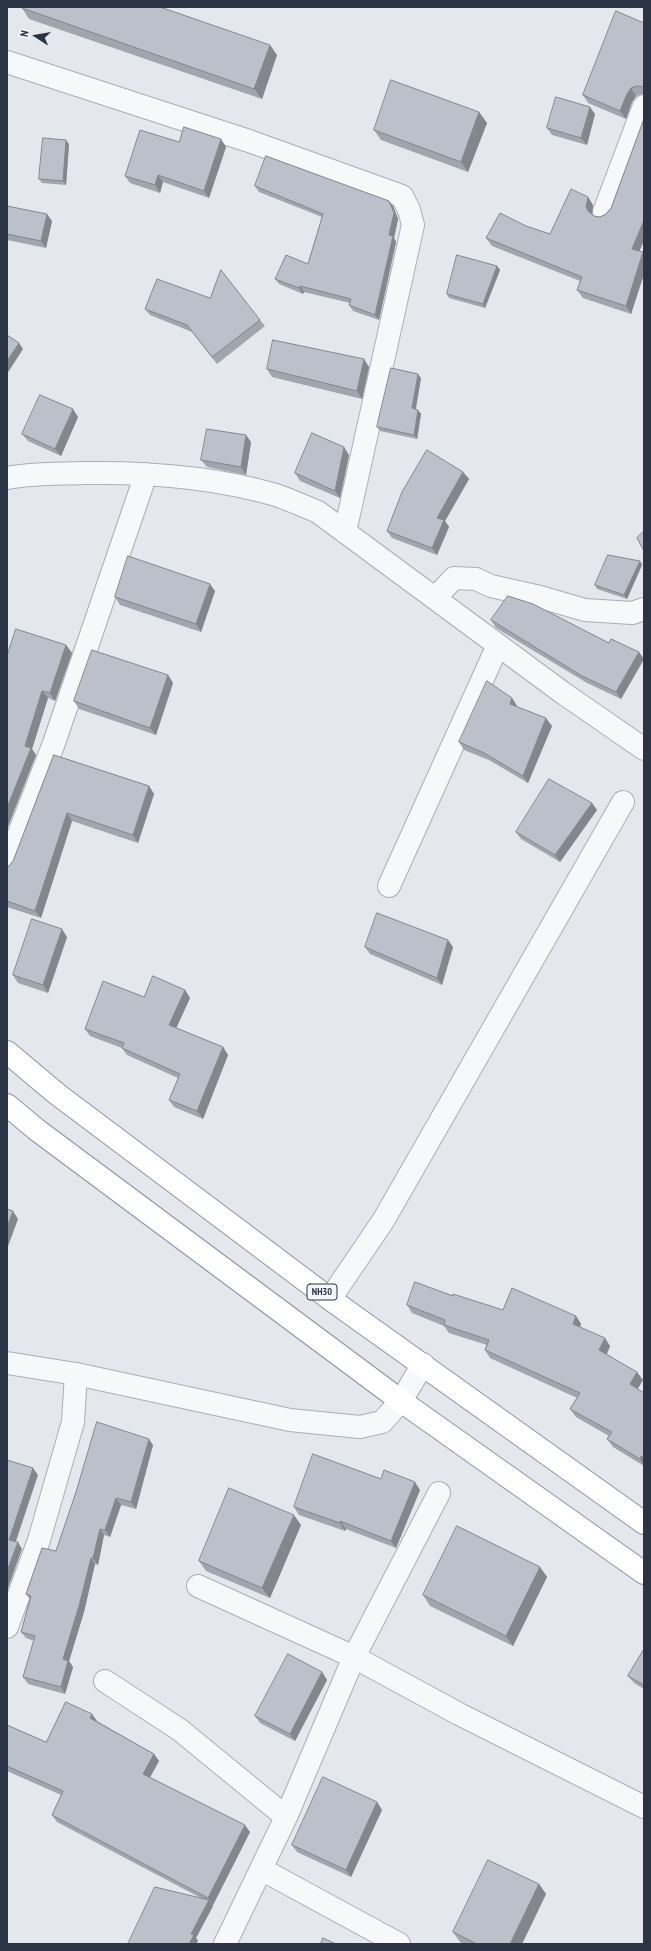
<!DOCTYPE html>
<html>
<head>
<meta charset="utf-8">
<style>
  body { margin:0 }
  #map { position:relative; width:651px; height:1951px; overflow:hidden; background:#e4e7ec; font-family:"PT Sans Narrow",sans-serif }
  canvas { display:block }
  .frame { position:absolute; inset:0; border:8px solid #2b3445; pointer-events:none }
  .north { position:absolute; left:16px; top:16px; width:40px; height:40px; -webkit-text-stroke:3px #f4f6f9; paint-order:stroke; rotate:282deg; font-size:11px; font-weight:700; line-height:16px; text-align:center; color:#2b3445 }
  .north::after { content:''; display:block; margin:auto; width:14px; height:18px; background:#2b3445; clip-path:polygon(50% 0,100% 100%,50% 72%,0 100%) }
</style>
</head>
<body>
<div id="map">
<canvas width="651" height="1951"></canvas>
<div class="frame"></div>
<div class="north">N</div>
</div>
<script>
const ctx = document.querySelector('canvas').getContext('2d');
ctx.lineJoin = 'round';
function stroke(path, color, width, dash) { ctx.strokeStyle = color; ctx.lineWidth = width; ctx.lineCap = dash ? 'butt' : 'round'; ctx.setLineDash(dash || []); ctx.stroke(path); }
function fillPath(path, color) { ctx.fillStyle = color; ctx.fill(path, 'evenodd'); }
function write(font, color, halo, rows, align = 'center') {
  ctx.font = font + ' "PT Sans Narrow",sans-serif'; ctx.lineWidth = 3; ctx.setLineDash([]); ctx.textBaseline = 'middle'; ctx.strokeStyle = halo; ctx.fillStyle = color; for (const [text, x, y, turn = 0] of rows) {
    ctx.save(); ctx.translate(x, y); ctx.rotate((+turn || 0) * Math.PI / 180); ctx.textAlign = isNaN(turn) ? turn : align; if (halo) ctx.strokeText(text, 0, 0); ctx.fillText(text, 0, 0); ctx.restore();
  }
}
const street = new Path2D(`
  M7,62L249,141L402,196L409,210L413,225L345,532
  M604,212L644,106
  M7,478C32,473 57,474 83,473C146,472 215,477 276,495C290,500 304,506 318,512L563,693L644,749
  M436,597L454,578L476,579L491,586L540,597L585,610L632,613L644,609
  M7,864L54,743L146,474
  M389,886L498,645
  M330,1299L383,1221L623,802
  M7,1363L76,1374L290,1420L360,1427L382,1422L401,1401L423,1364
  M198,1586L354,1657L459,1714L644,1807
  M7,1627L39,1540L73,1422L76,1374
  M105,1681L180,1730L286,1817
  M261,1869L399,1944
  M225,1944L286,1817L354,1657L439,1493`);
const highway = new Path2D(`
  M7,1052L57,1094L330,1299L644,1523
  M7,1105L37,1130L401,1401L644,1573`);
stroke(street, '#a9aeb7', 24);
stroke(highway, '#8b94a3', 24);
stroke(street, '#f7f8fa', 22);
stroke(highway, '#fff', 22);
fillPath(new Path2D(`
  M22,8L277,55L262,99L29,19Z
  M644,23V94H642L636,96L632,102L626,119L588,103L583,95Z
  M479,112L487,123L468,172L381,140L374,130Z
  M595,114L587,145L552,135L547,128Z
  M644,119V241L639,251L643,252L644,254V274L631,314L583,298L577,290L580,281L492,246L486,238L526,226L550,234L593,205L592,214L594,216L600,217L606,214L611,208Z
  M179,142L226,147L209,198L163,182L160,193L130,183L125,176Z
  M69,144L66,185L42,183L39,179Z
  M255,186L389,201L393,206L398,219L394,238L396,242L379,320L353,311L349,305L350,303L304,292L303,294L279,284L275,279L308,264L322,217L259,192Z
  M7,206L52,221L46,248L7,240Z
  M497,266L500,270L485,308L449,298L447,294Z
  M145,309L260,320L265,326L217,364L192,332L150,315Z
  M369,367L362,399L272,377L267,369Z
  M421,378L416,409L421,414L417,439L380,431L377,427Z
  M78,417L61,456L28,441L22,434Z
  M251,442L246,475L207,467L201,460Z
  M349,455L340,498L300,481L295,473Z
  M463,472L469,479L445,521L449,527L437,555L392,538L387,531Z
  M640,561L642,565L627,599L597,589L595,585Z
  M215,591L201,632L120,605L115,597Z
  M491,620L609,643L644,659L621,699L587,683L496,628Z
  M66,645L72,653L55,701L48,698L32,749L36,755L7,829V656Z
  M168,675L173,683L156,735L79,709L74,701Z
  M512,698L517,706V707L552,726L528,783L489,760L464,750L459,742Z
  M54,755L149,786L154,794L138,843L72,821L41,918L7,907V867L9,866L13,861Z
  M592,803L597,810L560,862L521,839L516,832Z
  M67,937L48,993L18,983L13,975Z
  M365,947H453L442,985L370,954Z
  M185,990L190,998L176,1028L223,1047L228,1055L203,1119L174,1107L169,1100L178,1078L127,1055L122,1048L90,1036L85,1029L144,997Z
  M453,1296L503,1310L576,1316L581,1324L580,1327L610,1346L607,1354L643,1380L637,1389L644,1393V1466L613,1447L607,1439L609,1436L576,1417L570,1409L577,1398L490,1358L485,1350L487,1345L449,1333L444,1326L412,1313L407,1305Z
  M153,1445L136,1509L121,1505L110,1537L104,1535L98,1565L95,1564L84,1612L69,1661L73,1667L65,1694L28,1684L23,1677L34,1641L26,1638L21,1632L30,1600L26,1594L56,1551Z
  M381,1479L420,1490L396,1548L346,1529L345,1531L299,1515L294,1507Z
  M301,1525L270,1598L206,1571L199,1561Z
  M540,1567L547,1577L513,1646L430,1606L423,1595Z
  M644,1649V1689L634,1683L628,1676Z
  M322,1672L327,1680L295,1741L260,1723L255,1716Z
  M97,1721L154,1754L159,1761L150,1777L250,1832L213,1905L211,1904L213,1906L196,1938L198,1941L196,1944H128L201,1898L57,1822L52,1815L61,1795L7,1771V1725L46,1742Z
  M377,1802L382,1810L351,1877L297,1852L292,1845Z
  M539,1884L546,1894L522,1944H463L460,1942L453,1932Z`), '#a1a5ae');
fillPath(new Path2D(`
  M270,45L277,55L262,99L254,89Z
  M631,88L636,96L632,102L626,119L620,111L627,94Z
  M590,107L595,114L587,145L581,138Z
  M479,112L487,123L468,172L461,162Z
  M221,139L226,147L209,198L204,191Z
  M66,140L69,144L66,185L63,181Z
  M158,175L163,182L160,193L155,185Z
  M588,197L593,205L592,214L589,212L586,207Z
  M389,201L393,206L398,219L394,238L396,242L379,320L375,315L389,235Z
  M47,214L52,221L46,248L41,241Z
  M644,220V241L637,256L632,249Z
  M643,252L644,254V274L631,314L626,306Z
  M497,266L500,270L485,308L483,304Z
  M300,286L304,292L303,294L299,288Z
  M19,343L23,349L7,374V361Z
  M364,359L369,367L362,399L357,391Z
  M418,374L421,378L415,412L412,408Z
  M73,409L78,417L61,456L55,449Z
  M418,410L421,414L417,439L414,435Z
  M246,435L251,442L246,475L241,467Z
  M344,447L349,455L340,498L335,491Z
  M463,472L469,479L445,521L449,527L437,555L432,548L437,518Z
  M640,561L642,565L627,599L624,595Z
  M210,584L215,591L201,632L196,624Z
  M66,645L72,653L55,701L50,693Z
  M639,652L644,659L621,699L616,692Z
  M168,675L173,683L156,735L150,728Z
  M42,691L48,698L32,749L36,755L7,829V808L25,746Z
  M512,698L517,706L515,711L510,704Z
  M546,718L552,726L528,783L523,776Z
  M149,786L154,794L138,843L133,835Z
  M592,803L597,810L560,862L555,855Z
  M67,813L72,821L41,918L35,911Z
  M62,929L67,937L48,993L43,985Z
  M448,940L453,947L442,985L437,978Z
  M185,990L190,998L174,1033L169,1025Z
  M223,1047L228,1055L203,1119L197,1111Z
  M13,1211L18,1219L7,1249V1227Z
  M576,1316L581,1324L578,1332L573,1324Z
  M605,1338L610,1346L605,1358L599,1350Z
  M637,1372L643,1380L636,1392L630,1384Z
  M149,1439L153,1445L136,1509L131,1502Z
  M641,1456L644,1460V1466L640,1459Z
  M33,1468L38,1475L14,1547L9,1540Z
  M415,1482L420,1490L396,1548L391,1541Z
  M116,1498L121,1505L110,1537L105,1530Z
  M294,1515L301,1525L270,1598L262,1588Z
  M340,1521L346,1529L345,1531L340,1523Z
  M100,1529L104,1535L98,1565L93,1558Z
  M18,1542L22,1549L7,1591V1571Z
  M91,1558L95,1564L84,1612L69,1661L73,1667L65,1694L61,1687L63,1659Z
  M540,1567L547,1577L513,1646L506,1636Z
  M322,1672L327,1680L295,1741L290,1734Z
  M92,1714L97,1721L95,1725L90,1718Z
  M154,1754L159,1761L148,1781L143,1774Z
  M377,1802L382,1810L351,1877L346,1870Z
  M245,1825L250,1832L213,1905L208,1898Z
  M539,1884L546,1894L522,1944H510Z
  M209,1900L213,1906L196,1938L198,1941L196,1944H189L191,1934Z`), '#83868d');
const building = new Path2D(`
  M22,7H160L270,45L254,89L22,8Z
  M616,11L644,23V87L637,86L631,88L627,94L620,111L583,95Z
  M391,80L479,112L461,162L374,130Z
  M556,97L590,107L581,138L547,128Z
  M644,119V220L632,249L643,252L626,306L577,290L582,277L486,238L500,213L526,226L550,234L571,189L588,197L586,207L589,212L594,216L600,217L606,214L611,208Z
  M184,127L221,139L204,191L158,175L155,185L125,176L140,130L179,142Z
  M43,138L66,140L63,181L39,179Z
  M266,156L389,201L394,213L389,235L393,236L375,315L349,305L351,299L300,286L299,288L275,279L286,255L308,264L323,214L255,186Z
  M7,206L47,214L41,241L7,234Z
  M457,255L497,266L483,304L447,294Z
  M221,270L260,320L212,357L187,325L145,309L157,279L210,298Z
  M7,335L19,343L7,361Z
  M273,340L364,359L357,391L267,369Z
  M391,368L418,374L412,408L418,410L414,435L377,427Z
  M40,395L73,409L55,449L22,434Z
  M207,429L246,435L241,467L201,460Z
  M312,433L344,447L335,491L295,473Z
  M427,450L463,472L437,518L444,520L432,548L387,531L402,492Z
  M644,531V551L637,538Z
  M608,555L640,561L624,595L595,585Z
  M128,556L210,584L196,624L115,597Z
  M508,596L533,604L609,643L611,639L639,652L616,692L582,676L491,620Z
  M16,629L66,645L50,693L42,691L25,746L31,748L7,808V656Z
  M92,650L168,675L150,728L74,701Z
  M487,681L512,698L510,704L546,718L523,776L484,753L459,742Z
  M54,755L149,786L133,835L67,813L35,911L7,901V867L9,866L13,861Z
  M549,779L592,803L555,855L516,832Z
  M377,913L448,940L437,978L365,947Z
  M32,919L62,929L43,985L13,975Z
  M153,976L185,990L169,1025L223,1047L197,1111L169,1100L180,1074L122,1048L124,1043L85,1029L103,981L144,997Z
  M7,1209L13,1211L7,1227Z
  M415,1282L453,1296V1294L503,1310L512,1288L576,1316L573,1324L605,1338L599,1350L637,1372L630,1384L644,1393V1458L641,1456L640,1459L607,1439L612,1432L570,1409L580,1393L485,1350L489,1340L444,1325L445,1320L407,1305Z
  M97,1422L149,1439L131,1502L116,1498L105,1530L100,1529L93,1558H91L79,1606L63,1659L68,1661L61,1687L23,1677L35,1636L21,1632L31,1596L26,1594L42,1548L56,1551L76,1492Z
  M313,1454L381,1479L384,1470L415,1482L391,1541L340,1521V1523L294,1507Z
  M7,1460L33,1468L9,1540L18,1542L7,1571Z
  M229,1488L294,1515L262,1588L199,1561Z
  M457,1526L540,1567L506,1636L423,1595Z
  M644,1649V1685L628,1676Z
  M288,1654L322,1672L290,1734L255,1716Z
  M66,1702L92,1714L90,1718L154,1754L143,1774L245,1825L208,1898L52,1815L63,1791L7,1766V1725L46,1742Z
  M323,1777L377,1802L346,1870L292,1845Z
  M488,1860L539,1884L510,1944H477L453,1932Z
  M155,1887L209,1900L191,1934L194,1935L189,1944H128Z
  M323,1938L336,1944H321Z`);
fillPath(building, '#bbc0ca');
stroke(building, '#83868d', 1);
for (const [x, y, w] of [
  [322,1292,30]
]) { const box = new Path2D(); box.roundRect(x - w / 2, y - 8, w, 16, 3); ctx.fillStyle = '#f4f6f9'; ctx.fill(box); stroke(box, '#2b3445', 1); }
write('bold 10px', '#2b3445', null, [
  ["NH30",322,1292]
]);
</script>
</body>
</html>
